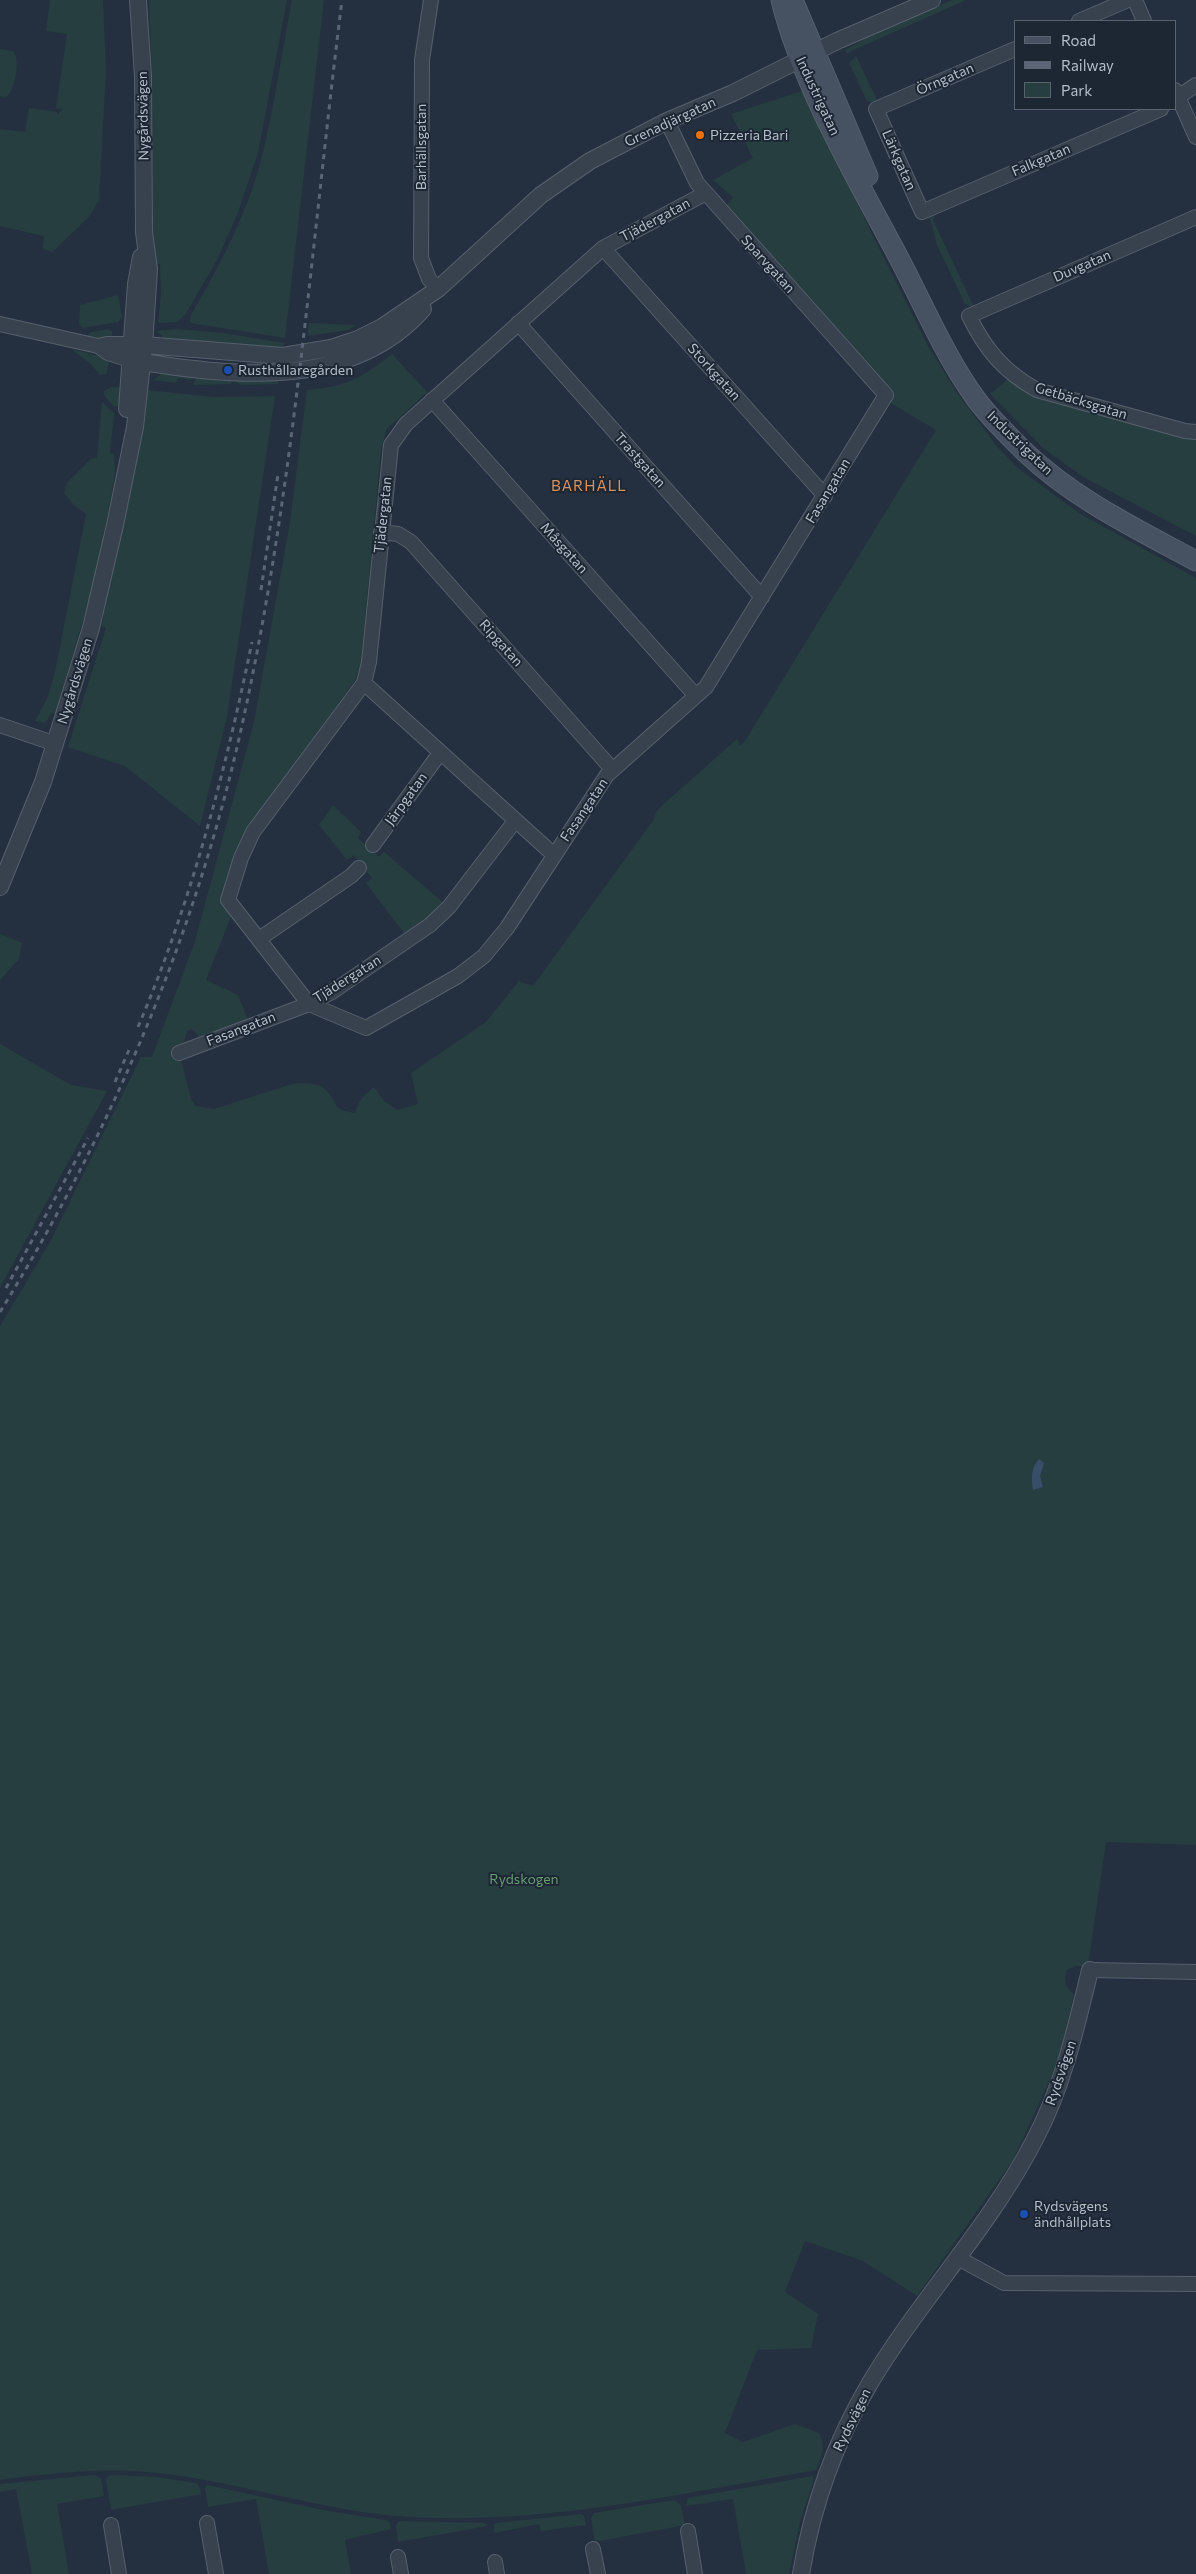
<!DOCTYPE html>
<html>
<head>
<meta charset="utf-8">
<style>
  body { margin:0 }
  #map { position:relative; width:1196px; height:2574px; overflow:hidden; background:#24303f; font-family:Commissioner,sans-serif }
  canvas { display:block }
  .legend { position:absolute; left:1014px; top:20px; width:162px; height:90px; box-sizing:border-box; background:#1d2734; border:1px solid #596370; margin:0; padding:6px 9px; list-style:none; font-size:15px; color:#b4bdca }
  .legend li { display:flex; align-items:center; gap:10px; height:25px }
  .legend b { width:25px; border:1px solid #596370 }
</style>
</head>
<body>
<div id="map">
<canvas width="1196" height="2574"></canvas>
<ul class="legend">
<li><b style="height:6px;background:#465162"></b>Road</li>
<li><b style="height:6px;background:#5a6676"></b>Railway</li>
<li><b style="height:14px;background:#263e40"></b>Park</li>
</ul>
</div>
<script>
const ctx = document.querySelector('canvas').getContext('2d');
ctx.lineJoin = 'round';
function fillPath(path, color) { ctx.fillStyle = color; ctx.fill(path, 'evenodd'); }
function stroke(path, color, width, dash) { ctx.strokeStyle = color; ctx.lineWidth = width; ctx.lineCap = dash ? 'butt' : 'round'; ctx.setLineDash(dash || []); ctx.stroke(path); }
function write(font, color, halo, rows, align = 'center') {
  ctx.font = font + ' Commissioner,sans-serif'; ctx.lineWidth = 4; ctx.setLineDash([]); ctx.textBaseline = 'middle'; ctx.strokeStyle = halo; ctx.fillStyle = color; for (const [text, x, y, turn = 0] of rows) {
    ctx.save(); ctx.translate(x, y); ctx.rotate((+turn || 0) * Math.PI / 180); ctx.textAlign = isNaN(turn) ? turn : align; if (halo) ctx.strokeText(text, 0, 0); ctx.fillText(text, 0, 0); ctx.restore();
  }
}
fillPath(new Path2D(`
  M50,0H103L106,70L99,200L90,216L52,252L43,249L44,236L0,226V129L25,132L29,108L57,112V115L63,109L56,108L67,34L46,31Z
  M149,0H287L258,153L237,215L217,260L185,315L177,322L158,323L161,295L160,264H156L153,244L152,81Z
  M292,0H324L285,338L190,323L191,315C218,268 244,220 259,167C274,113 281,55 292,0Z
  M952,0H966L847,53L845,50L871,35Z
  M0,49L13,51C21,59 15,91 6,97L0,96Z
  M856,56L878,102L875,103L867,101L849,63Z
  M805,90L866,222L928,346L957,393L995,444L1015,466L1079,513L1196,578V1845L1106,1842L1088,1966H1075L1067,1970C1063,1981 1065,1986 1074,1995L1063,2043L1052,2075L1013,2160L917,2296L863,2261L805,2241L785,2292L818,2314L811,2348L757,2350L725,2433L743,2442L795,2424L819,2433C827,2446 821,2457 816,2470C678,2494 538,2527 397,2516C322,2510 248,2485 173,2475C115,2466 58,2472 0,2480V1326L50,1242L141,1057H152L195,941L254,722L290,522L307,390C345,387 362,378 392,354L427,392L386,430L381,450L361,661L356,679L242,837L221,899L232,914L206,980L238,995L249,1023L203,1040L192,1029L187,1031L183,1046L178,1049L191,1098L195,1106L214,1109L292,1084C302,1083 318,1082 326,1090C338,1101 330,1110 355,1113C358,1101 364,1095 374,1087L384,1101L397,1110L418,1104L411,1073L486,1022L519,981L533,986L652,822L657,810L737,739L740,746L745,741L936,430L887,401L725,207L733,197L713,180L753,158L731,114Z
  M936,212L933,220L974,307L965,304L937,245L929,216Z
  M118,295L122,317L118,322L83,328L79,324L80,305Z
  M309,323L356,325L349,330L307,336Z
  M107,329L112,331V339L87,336L89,333Z
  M176,329L224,333L284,343L283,349L165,339L157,331Z
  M71,349L110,359L106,374L100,375L91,364Z
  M163,373L193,374L191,380L178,378L176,383L153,380Z
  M232,377L278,380V384L240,385Z
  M196,378L232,381L231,384L193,385Z
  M1008,379L1196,438V536L1083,477L1043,448L990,394Z
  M111,387H124L120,405L114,407L104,395V391Z
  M148,390L213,397L275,396L227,717L200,826L125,766L68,747L106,628L102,626C113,547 139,470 148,390Z
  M102,402L114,413L110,453L114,454L115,474L111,498L92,590L55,714L52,713L45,723L35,721L47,699L55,672L86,514L73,504L64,493L67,483L91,459L97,458Z
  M333,805L361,832L358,838L379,857L384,852L446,905L406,936L366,883L372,878L354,855L347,860L319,825Z
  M0,934L22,943L19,959L0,980Z
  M0,1044L71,1085L107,1091L0,1288Z
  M94,2475L101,2478L104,2496L57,2504L69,2574H32L16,2489L0,2492V2484Z
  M116,2475L156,2477L196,2483L199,2486L201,2494L111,2510L106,2480L108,2476Z
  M812,2476L814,2479L801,2518L789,2574H746L733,2499L686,2506L688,2498Z
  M207,2485L328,2511L386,2520L390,2523L391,2529L345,2540L351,2574H269L256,2499L208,2507L205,2488Z
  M674,2500L681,2505L685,2525L595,2542L591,2518L594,2513Z
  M581,2514L584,2516L586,2525L541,2531L539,2524L494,2533V2525L496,2523Z
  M399,2521L484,2523L488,2526L398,2542L396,2525Z`), '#263e40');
fillPath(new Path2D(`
  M1039,1459L1044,1463L1040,1476L1043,1487L1033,1490C1031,1478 1031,1468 1039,1459Z`), '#384e68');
const minor = new Path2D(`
  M431,0L422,60L421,258L429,279L438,289
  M1135,0L1144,21
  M1079,21L1128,0
  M1015,49L876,109L922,212L1161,109
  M1175,90L1196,137
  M1178,97L1196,85
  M667,121L697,183L706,193L886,395L706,687L607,775L507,928L484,956L458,976L366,1028L309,1004L228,900L241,858L253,832L364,683L369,662L391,445L406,424L603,248L706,193
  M1196,217L969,316C985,349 1004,372 1037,390L1185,431L1196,432
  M603,248L825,496
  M518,323L762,597
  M0,324L98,346L107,344H131
  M98,346L108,353L130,360
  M432,400L696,696
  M381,532L398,534L411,542L612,769
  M364,683L554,855
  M0,725L56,744
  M373,845L440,753
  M259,939L351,876L359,868
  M179,1053L309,1004L332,992L430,925L449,907L515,821
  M1090,1970L1196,1972
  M958,2258L1004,2283L1196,2284
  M207,2523L216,2574
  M111,2525L119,2574
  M688,2531L695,2574
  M593,2549L598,2574
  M398,2557L401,2574
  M495,2562L497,2574`);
const tertiary = new Path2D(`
  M131,344L283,356L331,348L358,339L382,327L438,289L541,195L590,161L667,121L733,93L837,41L932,0
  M130,360C228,376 350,392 423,309
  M127,409L136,284L141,257
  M0,887L43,782L91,628L115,525L135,427L144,346L149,270L144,232L143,76L138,0
  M801,2574C812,2507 835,2442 870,2383C920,2299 990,2227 1035,2139C1063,2086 1076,2028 1090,1970`);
const secondary = new Path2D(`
  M781,0C801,82 853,172 893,247C921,298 942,352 976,399C990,418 1008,435 1025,452C1074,499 1137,529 1196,561
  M793,0L868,176`);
stroke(minor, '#56606d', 16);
stroke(tertiary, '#56606d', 18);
stroke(secondary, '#56606d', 21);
stroke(minor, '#38424f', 14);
stroke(tertiary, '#38424f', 16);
stroke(secondary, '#465162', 19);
stroke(new Path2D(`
  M261,590L278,474
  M138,1027C191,903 225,773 252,642
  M115,1082L129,1050
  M6,1288L88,1138
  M0,1312C113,1129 199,927 244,716C295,481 312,239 342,0`), '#5a6676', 3, [5, 5]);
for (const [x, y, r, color] of [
  [700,135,5,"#e8710a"],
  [228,370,5,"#1a4fb4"],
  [1024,2214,5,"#1a4fb4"]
]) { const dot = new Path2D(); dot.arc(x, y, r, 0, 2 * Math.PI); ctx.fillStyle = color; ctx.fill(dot); stroke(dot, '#1d2734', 2); }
write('14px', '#b4bdca', '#1d2734', [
  ["Örngatan",945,79,-23],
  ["Industrigatan",818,96,65],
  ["Nygårdsvägen",143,116,-91],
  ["Grenadjärgatan",670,122,-25],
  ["Barhällsgatan",421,147,-90],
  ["Lärkgatan",899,160,66],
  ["Falkgatan",1041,160,-23],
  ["Tjädergatan",655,220,-28],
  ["Sparvgatan",768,264,48],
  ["Duvgatan",1082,266,-23],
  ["Storkgatan",714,372,48],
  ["Getbäcksgatan",1081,401,17],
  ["Industrigatan",1020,443,44],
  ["Trastgatan",640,460,48],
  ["Fasangatan",828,491,-59],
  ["Tjädergatan",383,515,-84],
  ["Måsgatan",564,548,48],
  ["Ripgatan",501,643,48],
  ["Nygårdsvägen",75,681,-73],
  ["Järpgatan",406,799,-54],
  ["Fasangatan",584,810,-56],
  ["Tjädergatan",347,979,-32],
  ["Fasangatan",241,1029,-21],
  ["Rydsvägen",1061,2073,-71],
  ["Rydsvägen",852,2420,-64]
]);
write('14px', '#b4bdca', '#1d2734', [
  ["Pizzeria Bari",710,135],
  ["Rusthållaregården",238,370],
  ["Rydsvägens",1034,2206],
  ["ändhållplats",1034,2222]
], 'left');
write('14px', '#6a9b74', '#1d2734', [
  ["Rydskogen",524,1879]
]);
ctx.letterSpacing = '1px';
write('15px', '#d79161', '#1d2734', [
  ["BARHÄLL",589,486]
]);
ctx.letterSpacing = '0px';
</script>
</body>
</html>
